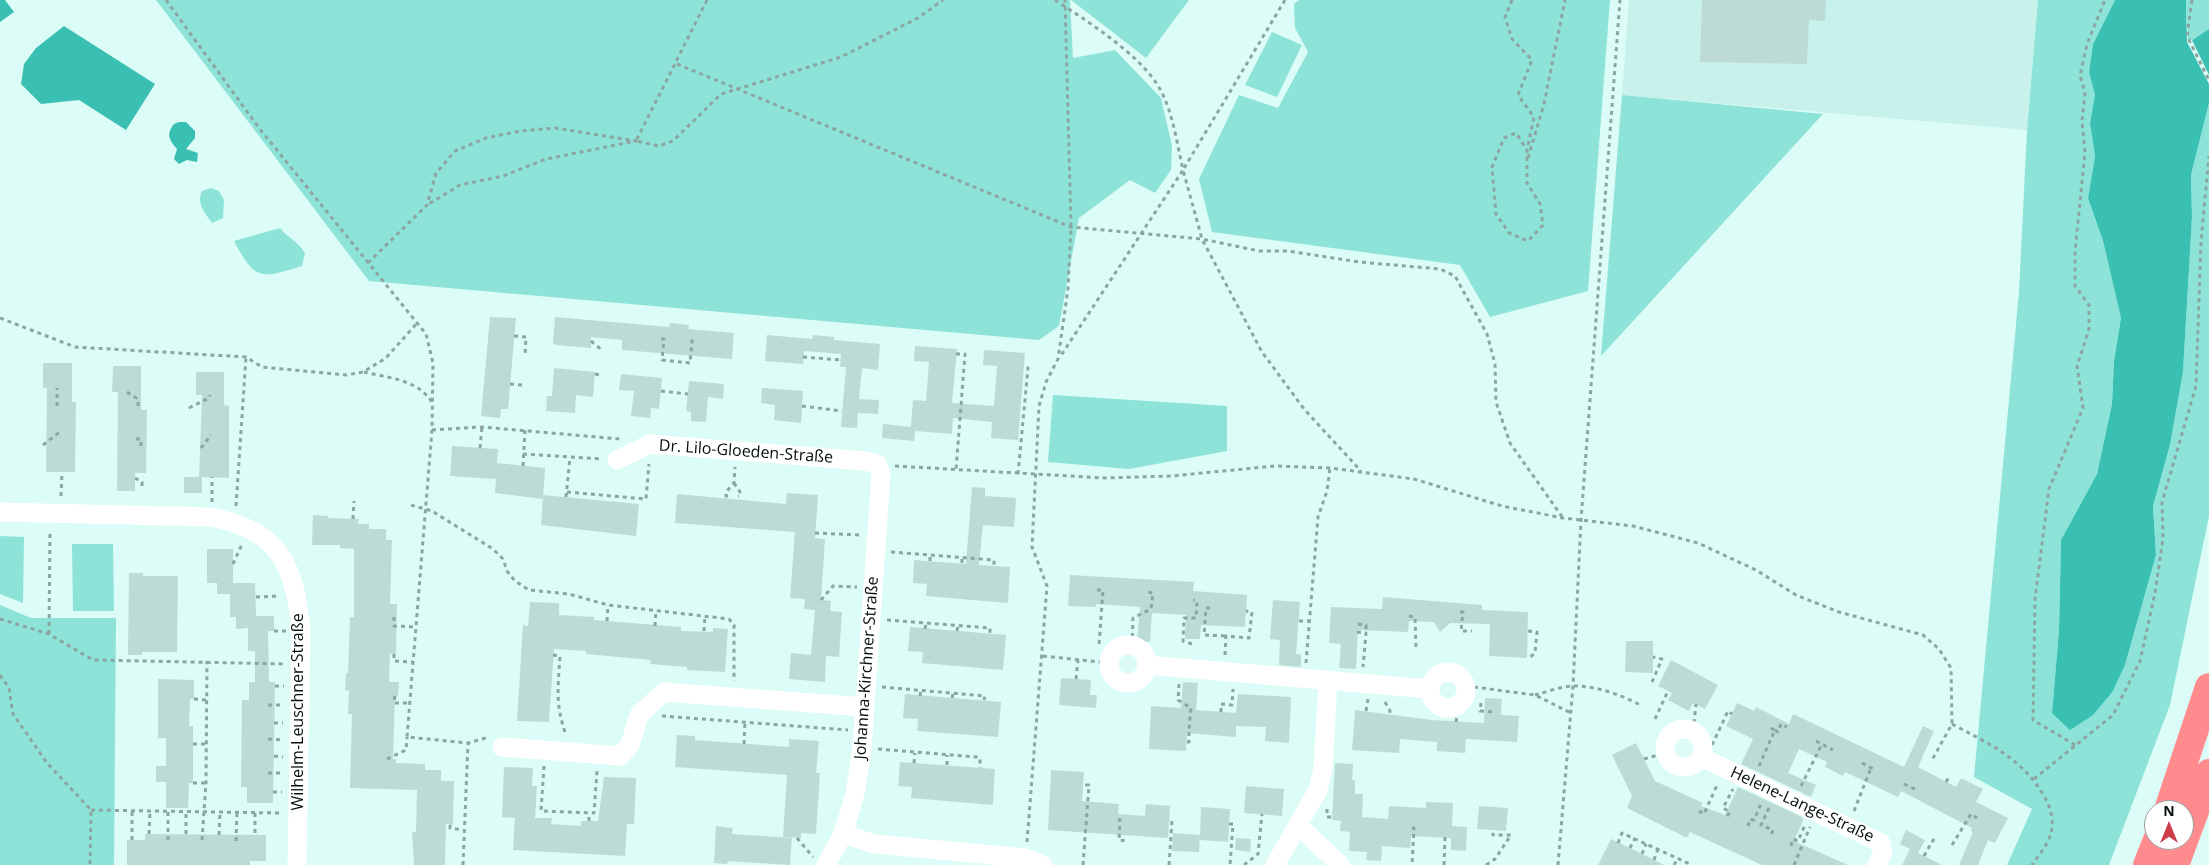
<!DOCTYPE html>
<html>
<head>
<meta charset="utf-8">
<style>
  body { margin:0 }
  #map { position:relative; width:2209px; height:865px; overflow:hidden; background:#dcfcf7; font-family:"Open Sans",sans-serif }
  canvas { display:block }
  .north { position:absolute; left:2144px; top:800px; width:50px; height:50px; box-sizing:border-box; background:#fff; border:1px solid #9b9f9e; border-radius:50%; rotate:0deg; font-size:14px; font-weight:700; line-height:20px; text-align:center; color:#040e0c }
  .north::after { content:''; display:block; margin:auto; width:18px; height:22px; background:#cd3d4c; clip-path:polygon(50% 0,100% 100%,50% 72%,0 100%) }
</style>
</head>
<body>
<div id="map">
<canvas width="2209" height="865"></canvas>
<div class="north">N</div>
</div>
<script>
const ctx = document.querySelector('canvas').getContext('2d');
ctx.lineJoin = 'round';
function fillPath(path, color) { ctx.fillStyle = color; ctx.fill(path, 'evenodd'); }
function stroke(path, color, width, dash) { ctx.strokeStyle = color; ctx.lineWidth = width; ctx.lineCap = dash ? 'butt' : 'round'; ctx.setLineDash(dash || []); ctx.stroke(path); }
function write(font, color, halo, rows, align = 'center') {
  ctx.font = font + ' "Open Sans",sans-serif'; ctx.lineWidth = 4; ctx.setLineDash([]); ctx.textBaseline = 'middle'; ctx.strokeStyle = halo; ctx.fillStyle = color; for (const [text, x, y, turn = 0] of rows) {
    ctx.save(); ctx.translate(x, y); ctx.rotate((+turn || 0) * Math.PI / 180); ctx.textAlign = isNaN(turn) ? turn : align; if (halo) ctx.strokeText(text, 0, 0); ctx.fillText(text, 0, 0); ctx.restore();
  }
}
fillPath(new Path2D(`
  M1629,0H2038L2027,130L1622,95Z`), '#c8f1eb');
fillPath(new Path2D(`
  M156,0H1070L1073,58L1115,50L1161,98L1172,146L1171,170L1155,193L1130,180L1079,218L1059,326L1039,340L369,281Z
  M1071,0H1189L1146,58Z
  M1299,0H1610L1588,291L1490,317L1460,265L1212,232L1199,179L1239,95L1278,108L1308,52L1295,28L1294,4Z
  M2038,0H2115L2093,44L2089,72L2095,95L2090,123L2095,156L2088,198L2103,241L2121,318L2114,361L2112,404L2097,474L2061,540L2059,630L2052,713L2113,691L2125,665L2156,555L2153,506L2170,445L2183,372L2192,217L2191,175L2209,103V516L2170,705L2109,865H2007L2032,809L1974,777L2019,292L2027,130Z
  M2186,0H2209V29L2188,42Z
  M1272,32L1302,45L1277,97L1245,85Z
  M1622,95L1823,114L1601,356Z
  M211,188L219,191L224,200L223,218L212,223C205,213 196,203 202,191Z
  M280,228C289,239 297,240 305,253L302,266C261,279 255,281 234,241Z
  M1053,395L1227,406V451L1129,469L1048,462Z
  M0,536L24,537L23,603L0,594Z
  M72,544H113L114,611H73Z
  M0,605L31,618H116L114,865H0Z`), '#8de3d7');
fillPath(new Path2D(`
  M0,0H5L14,12L0,22Z
  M2115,0H2186L2187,42L2209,84V103L2191,175L2192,217L2183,372L2170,445L2153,506L2156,555L2125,665L2113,691L2093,715L2070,730L2052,713L2059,630L2061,540L2097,474L2112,404L2114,361L2121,318L2103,241L2088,198L2095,156L2090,123L2095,95L2089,72L2093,44Z
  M64,26L155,84L126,130L79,100L41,104L21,84L24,64L36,48Z
  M2209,29V75L2192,40Z
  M179,122H186L195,131V138L186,149L198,153L197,162L187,160L179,164L174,159L177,149C169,140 166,134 174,124Z`), '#3ac0b2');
fillPath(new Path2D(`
  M1702,0H1826L1825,21L1809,20L1807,64L1700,62Z
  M490,317L516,318L508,409H501L500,418L481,416Z
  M555,317L669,327L670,323L689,325L688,329L734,333L732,359L622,350V340L591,337V348L556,345L553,343Z
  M767,335L812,339L813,335L834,337V340L880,344L878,370L862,368L859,399L879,400L878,414L858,413L857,428L841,427L846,367H840L841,354L804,351L803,364L765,361Z
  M915,346L957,349L952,403L994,406L997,366L983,365L984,350L1025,353L1018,440L991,438L992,422L953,418L952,434L915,431L914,441L882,438L883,424L911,427L913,400L926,401L929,362L914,361Z
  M43,363H72V402H76L75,472H46L47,388H43Z
  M113,366H141V410H147L146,473H135V491H117L118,392H112Z
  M554,368L595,372L593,397L576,395L575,413L546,411L547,396H552Z
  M196,372H224V405L229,406V478L202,477V493H184V477H199L202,395H196Z
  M621,374L662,378L659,409L651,408L650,418L631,416L634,391L619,390Z
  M689,381L724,384L723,399L708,397L706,422L691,421V412L686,411Z
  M762,388L803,391L801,423L774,420L775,405L761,403Z
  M452,446L498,449L497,463L545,468L543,499L495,493L496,479L450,476Z
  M972,487L985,488V496L1016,498L1014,527L983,525L979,565L1010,567L1008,603L926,596L927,584L913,583L914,560L966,564Z
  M787,493L818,495L815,538L825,539L821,600L831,601L830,611L842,612L839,657L826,656L825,682L789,679L791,653L811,655L815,610L804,609L805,599L790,598L795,532L675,523L677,494L786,504Z
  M543,495L639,504L636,536L541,525Z
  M313,515L328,516V518L359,519L358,524H369V529H386V540H392L390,604H397L396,654H390L389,682H399L398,696H395L393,759H396V763L425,764V770H441V781H454L453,825L446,824L445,865H414L412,832H416L417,790L350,788L352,714H348L349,691L345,690L346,673H348L350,617H354V549L340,548V545H312Z
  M207,549H233V583H255L256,616H274V631H268L269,682H275L273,803H247V787H241L242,700H249V682H255V651H248V628L236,629V617H230V594H217V583H207Z
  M129,573H143V576H178L177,652H142V655H128Z
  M1070,575L1194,582L1193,591L1247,595L1245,627L1201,625L1200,639H1185L1186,615L1152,613L1150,642L1137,641L1140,607L1096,604V607L1068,606Z
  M1383,597L1482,605V610L1528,612L1527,658L1489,656L1490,624L1450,623L1440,632L1434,622L1409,621L1408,632L1358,630L1356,669L1339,668L1341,644L1329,643L1331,607L1382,609Z
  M1273,600L1300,602L1296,654H1301V667L1279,665L1280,640L1270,639Z
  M530,602L559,603V615L594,617V620L681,627V631L713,632V628L728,629L725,672L687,670V667L650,664L651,660L586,654V651L554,649L549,722L517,721L523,625L528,626Z
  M910,627L1006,635L1003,670L922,663L923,652L908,651Z
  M1626,641H1653V673L1625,672Z
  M1671,660L1718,685L1705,709L1693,703L1689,711L1668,700L1672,693L1658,686Z
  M1061,678L1091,680L1090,695H1097L1096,708L1059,705Z
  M158,679L194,680V699H190L189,726H193V783H189L188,808H166V782H156V766H166V738H158Z
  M1183,682L1198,683L1196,710L1236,713L1238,694L1291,697L1289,743L1265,741L1266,727L1236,726V737L1187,733L1186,751L1149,749L1151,706L1181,708Z
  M905,694L1001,702L998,737L917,731L918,719L903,718Z
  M1485,698L1502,699L1501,715L1519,716L1517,742L1466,739L1465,753L1437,751V742L1400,739L1399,753L1352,750L1355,710L1432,720L1484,723Z
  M1737,703L1754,711L1756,707L1789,724L1793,714L1904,767L1923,726L1934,731L1918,767L1956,787L1961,778L1983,789L1976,802L2008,818L1995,843L1988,840L1978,865H1959L1973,832L1971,831L1972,828L1901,791L1898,797L1845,772L1843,776L1825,767L1827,762L1799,749L1788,773L1816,785L1811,797L1741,764L1753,739L1726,726Z
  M677,735L695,736V740L789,747V739L819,741L816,773H820L816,834L801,833V838L783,837L787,775L675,767Z
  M1636,743L1655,781L1703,803L1701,806L1725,815L1738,787L1802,817L1803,821L1794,841L1848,865H1762L1690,832L1687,838L1627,808L1632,796L1612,755Z
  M900,762L995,769L993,805L911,798L912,787L898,786Z
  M1335,763L1353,764L1352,780H1355V794H1363L1362,817L1388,819L1389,806L1426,808V802L1453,803L1452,826L1467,827L1466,851L1451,850V838L1411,836L1410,848L1382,846L1381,861L1366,860L1367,852L1349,851L1350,832L1340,831L1341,821L1332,820Z
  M504,767L533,768L532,786H537L535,818H552L551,824L581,826V821H598L604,777L636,778L634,824H627L625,856L513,850L515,818L502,817Z
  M1051,770L1084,772L1082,801L1119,804L1118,814L1145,816L1146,804L1170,806L1168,838L1048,830Z
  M1246,786L1284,789L1282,816L1244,813Z
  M1479,806L1508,808L1506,831L1477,829Z
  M1201,807L1230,809L1228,842L1200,840Z
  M716,826L733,828L732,834L792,838L790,865L728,861L727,864L714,863Z
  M1906,830L1925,840L1918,853L1900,844Z
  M1173,833L1200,835L1199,852L1172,851Z
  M145,834L266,835V861H250V865H127V840H145Z
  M1236,838L1251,839L1250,852L1235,850Z
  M1611,839L1630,848L1664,865H1598Z
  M1910,849L1942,865H1902Z`), '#bcdbd6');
stroke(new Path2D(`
  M166,0L259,128L426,334L433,363L432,430L407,737L468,743L489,737
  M707,0L636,141L659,146L673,141L721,94L841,57L918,18L943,0
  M1055,0C1087,21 1141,55 1160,89C1173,113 1177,143 1183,170L1060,357
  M1285,0L1183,170L1202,239L1262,352L1304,409L1361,471
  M1512,0L1505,17L1512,39L1532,60L1518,95L1534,117L1527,150V183L1540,204L1543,225L1528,241L1509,233L1496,214L1492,167L1504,138L1516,133L1527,150
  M2192,0L2187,36L2209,80
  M677,64L1071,227L1202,239L1259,251H1288L1359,262L1440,269L1455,276L1487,334L1495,364L1496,402L1510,443L1563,518
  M1528,158L1544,104L1565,0
  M368,263L427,205L436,173L455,151L486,138L520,131L555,128L636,141L546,159L503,176L460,185L427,205
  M0,318L75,347L246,357L262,367L346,375L363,372L386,358L417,323
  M514,336L526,337L525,356
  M661,339H664L662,360L690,363L692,341H695
  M591,341L603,351
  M956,354H965L956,470
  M803,357L841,360
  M364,372C388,378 419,379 433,404
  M595,374L601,375
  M510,384L522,385
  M661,391L688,394
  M127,392L138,399V406
  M57,406V388
  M802,406L842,411
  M189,408L209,398L210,395
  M432,430L482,427L620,439
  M136,439H141V446
  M43,445L61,431
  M201,448L211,435
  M480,448L482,427
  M523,454L602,459
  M523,466L525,430
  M895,466L1105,478L1171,476L1275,466L1330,468L1414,479L1502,506L1563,518L1633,526L1698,543L1756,570L1796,595L1839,612L1923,635L1939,649L1951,668L1952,724L1932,760
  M1018,474L1028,368H1024
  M135,478L142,482V486
  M734,483L740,492V496H738
  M567,492L646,499L649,464
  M61,496L62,472
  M728,496H726V492L734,483L735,467
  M566,497L570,457
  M212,502V477
  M411,505L432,511L493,549L503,559L507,571L515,581L529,590L569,594L608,605L729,619L734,625V681
  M236,506L246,357
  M353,519L354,501
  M815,533L860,535
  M891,552L994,560V566
  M930,561V555
  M962,563V557
  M233,564L242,544
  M1097,590H1103L1099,645
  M256,597L280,596
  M821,600L833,586L857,587
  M1210,608H1206L1204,635L1226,636
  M1460,612H1463L1461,631H1472
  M1409,616L1415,617L1416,647
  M394,617V626L416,627
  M0,619L49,634L93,660L285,664
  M887,620L990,628V634
  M607,621L608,605
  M1299,621H1309
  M1358,624L1366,625V633
  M655,626L656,610
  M925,629L926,623
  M274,631H286
  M704,631L705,616
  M957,631L958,626
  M1528,631L1537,632L1535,653L1529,658
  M1357,632L1366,633L1363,667
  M49,634L50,530
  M1192,644L1183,641L1184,618H1196L1197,601L1193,600
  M1132,645L1133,618L1151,609L1153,593L1147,592
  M394,654V661L413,662
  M553,655L560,656C558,688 555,704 566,735
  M1225,655L1226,636L1249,638L1252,612L1246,611
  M1043,656L1109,663
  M1306,663L1318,517L1327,491L1330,468
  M0,675L9,688L13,714L47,763L91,810L90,865
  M1076,679L1078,660
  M1652,682L1662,659L1653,657
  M1179,684L1178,700L1191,708L1189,729H1187
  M275,686H284
  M1466,686L1535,695L1571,713
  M882,687L985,696L984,700
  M1535,695C1547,692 1561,686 1574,686C1597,686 1622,695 1642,706
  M395,696L394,703H409
  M920,696L921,690
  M952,698L953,693
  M194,699L206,700
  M1385,702L1390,711V716
  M1481,703L1480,711L1494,712V714
  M268,705H283
  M1366,711L1368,699
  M1221,712V704L1232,705L1233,689
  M662,716L848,730
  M1655,719L1668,691
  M1456,722L1458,706
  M274,723H283
  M1952,724C1989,744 2022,758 2044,796C2051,808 2055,822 2050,836C2047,846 2038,856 2032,865
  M1775,730L1778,732L1781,724L1787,727
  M1693,731L1696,704
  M268,739L282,740
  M1816,741L1833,750
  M1187,742H1189V729
  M193,744H206
  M744,744L745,722
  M1712,745L1728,711L1732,714
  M2075,745L2033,720L2035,599L2049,489L2083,408L2077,366L2089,329V305L2075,286V252L2085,152L2082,121L2085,92L2080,76L2087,44L2105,0
  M878,749L977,757L980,758V768
  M274,756L283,757
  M387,759L406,750L407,737
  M1644,759L1665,753
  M914,763L915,753
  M1862,763L1875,770
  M947,765V755
  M544,766L541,811L594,813L597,771
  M1759,766L1775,730L1768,727
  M268,773H282
  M2034,779L2113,715L2140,661L2155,593L2163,538L2162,502L2196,386L2201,241L2209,156
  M1946,782L1949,777
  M193,783H206
  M1904,784L1917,790
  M1801,786L1822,744
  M273,792H282
  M1769,808L1761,825L1773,830L1771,836
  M1327,809V817H1332
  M91,810L282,813
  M1699,811L1704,814L1718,783
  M1854,811L1871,768
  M255,813V835
  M1727,816L1730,812L1723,808L1733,789
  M1118,819L1120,820L1119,840L1128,841
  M589,821V813
  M1229,824H1233L1230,865
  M450,825V828L463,830
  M1748,826L1750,819L1754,820L1761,804
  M1412,828H1414L1412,865
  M149,834L150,811
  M186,834V812
  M219,835L220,812
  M797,838L813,857
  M132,840V811
  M168,840V811
  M202,840L206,783L207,661
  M236,841L237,812
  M1027,842L1047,586L1032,547L1039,406L1046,382L1058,359L1068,289L1071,227L1065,0
  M1618,843L1622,833L1692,865
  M1952,845L1971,814L1977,818
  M1791,846L1793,839L1798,841L1805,825
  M1630,848L1635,838
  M1642,854L1646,844
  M1924,856L1935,837
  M1654,860L1658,849
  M463,865L468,743
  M1083,865L1089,785H1083
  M1169,865L1172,820H1169
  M1244,865L1258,854L1262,814
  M1444,865L1445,837
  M1486,865L1495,859L1511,835H1493V830
  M1558,865L1573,686L1581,520L1620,0
  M1674,865L1678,858
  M1794,865L1810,827`), '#8da5a1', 3, [4, 4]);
stroke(new Path2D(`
  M617,460L650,444L865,461L877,464L881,474L862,748L855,794L843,834L826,865
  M0,512L211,517C281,531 294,565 301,630L297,865
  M1109 664a19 19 0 1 1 38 0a19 19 0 1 1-38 0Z
  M1147,665L1429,689
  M1430 690a18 18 0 1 1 36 0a18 18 0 1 1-36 0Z
  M1665 748a19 19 0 1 1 38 0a19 19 0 1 1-38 0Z
  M502,747L620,756L630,745L639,715L664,692L865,707
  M1701,757L1881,843L1883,852L1877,865
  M1299,826L1340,865
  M843,834L875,844L1025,858L1043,865
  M1275,865L1318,790L1323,769L1328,680`), '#fff', 19);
stroke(new Path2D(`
  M2168,810L2209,687
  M2147,865L2157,840
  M2175,865L2209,773`), '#ff8b8e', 28);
write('16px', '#040e0c', '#fff', [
  ["Dr. Lilo-Gloeden-Straße",746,452,4],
  ["Johanna-Kirchner-Straße",867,668,-86],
  ["Wilhelm-Leuschner-Straße",298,712,-90],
  ["Helene-Lange-Straße",1802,805,25]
]);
</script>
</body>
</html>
